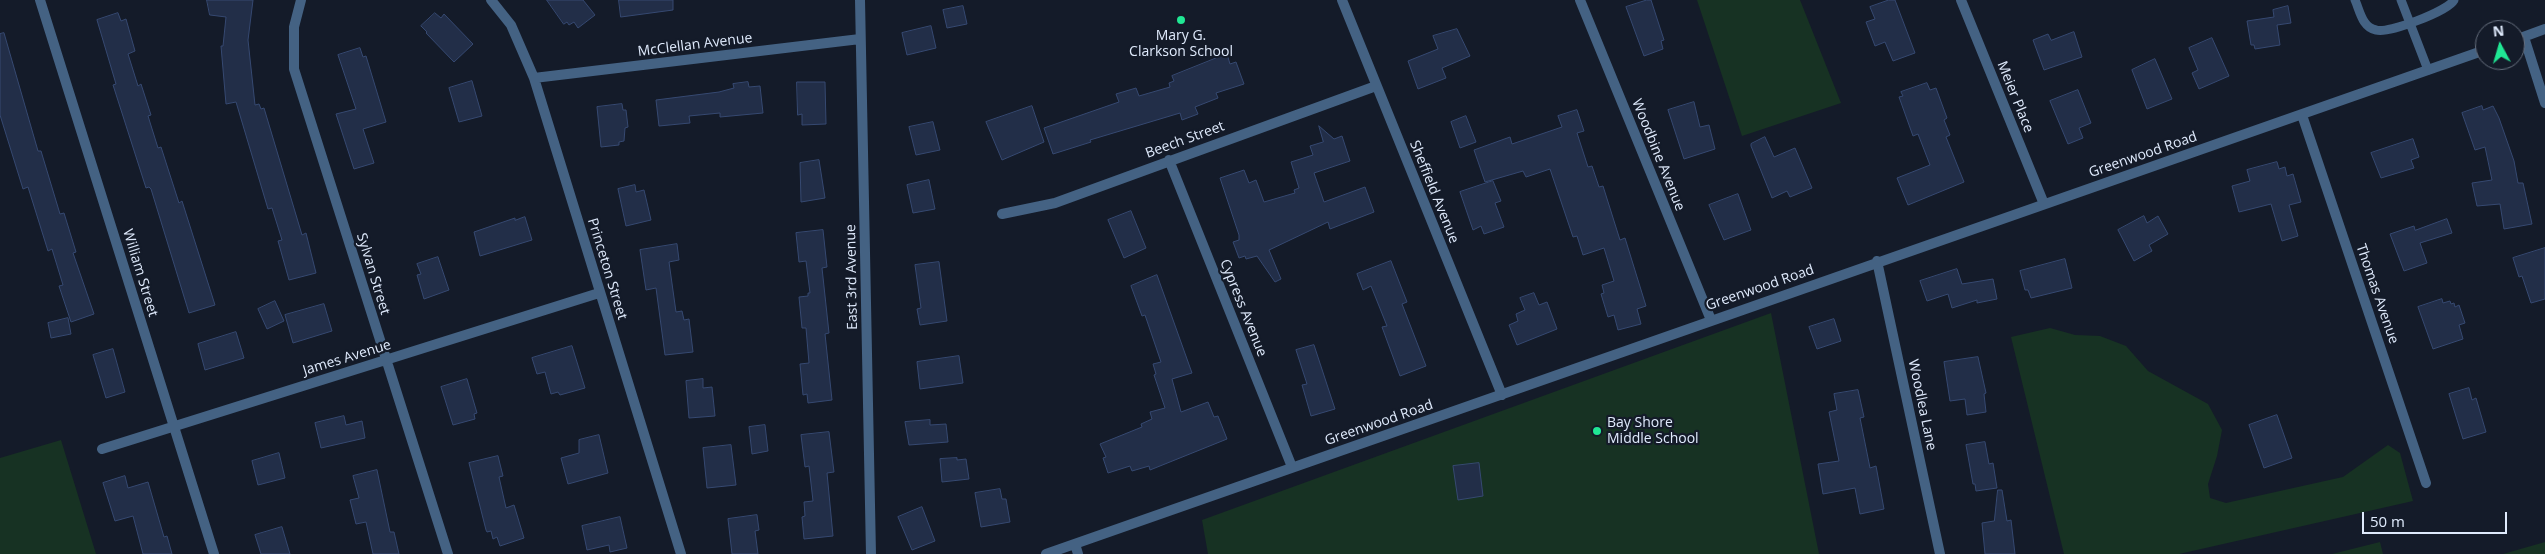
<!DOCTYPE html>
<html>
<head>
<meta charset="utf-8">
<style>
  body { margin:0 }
  #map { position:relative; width:2545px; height:554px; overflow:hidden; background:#141b29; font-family:"Open Sans",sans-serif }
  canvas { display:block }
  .north { position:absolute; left:2475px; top:20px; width:50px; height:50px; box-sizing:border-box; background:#141b29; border:1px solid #656e7d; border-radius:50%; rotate:354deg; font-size:14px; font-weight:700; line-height:20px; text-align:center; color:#dfeafc }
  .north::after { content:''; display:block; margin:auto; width:18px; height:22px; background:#20e794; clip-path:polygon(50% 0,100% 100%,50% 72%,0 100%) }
  .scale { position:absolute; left:2362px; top:512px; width:145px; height:22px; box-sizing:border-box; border:2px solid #dfeafc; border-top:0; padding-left:6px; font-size:15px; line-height:18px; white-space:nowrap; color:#dfeafc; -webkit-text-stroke:4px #141b29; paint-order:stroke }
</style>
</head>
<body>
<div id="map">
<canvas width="2545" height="554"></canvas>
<div class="north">N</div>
<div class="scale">50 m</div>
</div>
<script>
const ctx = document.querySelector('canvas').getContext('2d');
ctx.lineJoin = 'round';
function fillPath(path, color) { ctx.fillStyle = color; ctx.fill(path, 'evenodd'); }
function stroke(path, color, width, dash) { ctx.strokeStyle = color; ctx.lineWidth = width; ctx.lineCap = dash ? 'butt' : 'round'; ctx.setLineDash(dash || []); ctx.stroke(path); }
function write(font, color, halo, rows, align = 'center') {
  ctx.font = font + ' "Open Sans",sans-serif'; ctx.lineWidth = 4.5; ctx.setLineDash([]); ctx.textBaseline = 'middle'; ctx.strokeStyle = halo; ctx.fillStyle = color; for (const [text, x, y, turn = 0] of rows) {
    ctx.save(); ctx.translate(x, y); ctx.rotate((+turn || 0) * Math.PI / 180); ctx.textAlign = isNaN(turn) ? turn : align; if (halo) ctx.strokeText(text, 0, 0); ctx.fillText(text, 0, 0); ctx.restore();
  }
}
fillPath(new Path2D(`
  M1697,0H1800L1841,103L1742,136Z
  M1771,313L1819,554H1208L1202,520Z
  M2050,328L2075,335L2100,336L2126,346L2148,371L2208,404L2222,430L2217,456L2208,484L2210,498L2226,503L2343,477L2388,445L2400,453L2413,501L2179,554H2064L2011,337Z
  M61,440L96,554H0V458Z
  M2380,542L2383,554H2332Z
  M2545,542V554H2503Z`), '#173223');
const building = new Path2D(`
  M207,0H253L248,40L255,105L259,104L261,109L264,108L302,235L306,233L316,273L289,280L278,241L282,240L272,208L268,209L236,102L226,104L221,46H223L226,17L210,15Z
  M547,0H583L595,15L578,28L574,22L569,25L567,22L564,24Z
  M619,0H673V10L621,17Z
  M1647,0H1651L1664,40L1661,41L1663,49L1644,56L1626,7Z
  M1889,0H1895L1915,53L1893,61L1885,42L1875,46L1866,22L1875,19L1870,7Z
  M963,6L967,24L947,28L943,10Z
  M2288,6L2291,23L2277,25L2280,45L2255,49L2254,45H2251L2247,21L2274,17L2273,10Z
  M118,13L121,21L126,19L135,51L128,54L138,86L141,84L151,115L148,116L158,148L161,147L179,203L182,201L215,305L189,313L151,189L149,187L146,188L113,85L116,84L97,20Z
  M435,13L441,18L444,14L473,44L454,62L426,33L427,32L421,26Z
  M931,26L936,48L907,55L902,33Z
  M1457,29L1470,56L1442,68L1446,78L1418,89L1408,61L1438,49L1433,36Z
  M2074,32L2082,57L2044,70L2033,40L2048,34L2051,40Z
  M4,33L38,151H41L60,214L64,213L76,252L73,253L94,314L71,322L59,286L63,285L52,249L48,251L28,187L23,189L0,115V34Z
  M2212,38L2229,76L2199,89L2192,73L2198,70L2189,48Z
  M360,48L363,57L366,56L386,122L363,129L374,163L354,169L336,114L356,109L338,55Z
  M1227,54L1230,64L1236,62L1244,84L1216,93L1218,98L1195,107L1198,114L1182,120L1180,113L1090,140L1091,142L1053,154L1044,128L1119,102L1116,94L1136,88L1139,96L1170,87L1169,83L1174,81L1172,76Z
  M2155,59L2172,99L2147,109L2132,70Z
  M472,81L482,116L459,122L449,88Z
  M748,82L749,87L760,86L763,113L720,117V113L689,116L690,123L659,126L656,100L719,92L734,88L733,84Z
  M797,82H825L826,124L802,125V114L798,115Z
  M1927,83L1930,90L1936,88L1947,118L1944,120L1950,135L1946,137L1964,182L1908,205L1897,178L1930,165L1918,134L1913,136L1899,97L1903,96L1901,92Z
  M2078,90L2091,123L2079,128L2083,138L2068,144L2050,101Z
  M1694,102L1700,127L1709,125L1715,149L1684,159L1668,110Z
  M622,104L623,110H626L628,127L625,128L624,141L619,142V145L601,147L597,107Z
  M1032,106L1044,142L1002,160L986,122Z
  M2482,106L2483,110L2493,106L2499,118L2514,161L2518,183H2523L2532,224L2504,229L2500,204L2477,206L2472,183L2492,180L2485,147L2475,150L2462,113Z
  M1577,110L1584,131L1577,133L1588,167L1592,166L1599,187L1603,186L1620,240L1625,238L1646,306L1637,309L1641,324L1618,330L1614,315L1608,317L1601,294L1604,293L1602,285L1614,281L1604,248L1583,255L1577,236L1573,237L1550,169L1526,177L1523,171L1485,182L1474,150L1510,137L1512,144L1562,127L1558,116Z
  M1466,116L1476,142L1460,148L1451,122Z
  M933,122L940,150L916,155L909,127Z
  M1319,126L1334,139L1342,136L1350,161L1314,173L1324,202L1365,187L1374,212L1330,229L1328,222L1269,250L1281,279L1275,282L1257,256L1246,259L1245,256L1239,258L1233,242L1239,240V235L1220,178L1244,170L1249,183L1256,180L1264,202L1295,193L1294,190L1299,188L1291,162L1313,155L1310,146L1323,142Z
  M1765,137L1774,157L1795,148L1812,188L1790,197L1787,191L1772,198L1751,146V144Z
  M2413,139L2419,157L2411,160L2414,168L2381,178L2371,153Z
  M819,160L825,198L801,202L800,163Z
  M2277,162L2279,169L2285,167L2287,176L2293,174L2301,202L2289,205L2298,236L2282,241L2271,204L2239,212L2232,186L2250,181L2247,170Z
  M929,180L935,209L913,213L907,185Z
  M1493,181L1501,201L1495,203L1504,227L1484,234L1481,226L1473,230L1460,192Z
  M635,185L636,192L644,190L651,220L626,226L618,189Z
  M1738,194L1751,230L1724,240L1709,205Z
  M1131,211L1146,248L1124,258L1108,220Z
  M2144,216L2147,223L2158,216L2168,234L2149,245L2152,251L2134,261L2118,230Z
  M525,217L532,240L480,256L474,232L515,218V220Z
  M2447,219L2452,233L2420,243L2427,263L2404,271L2390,234L2414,226L2415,230Z
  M823,230L827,267L822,268L829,333L825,334L832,400L808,403L807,394L803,395L800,364L809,363L806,328H802L799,297L808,296V293H810L806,261L799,262L796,233Z
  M677,244L679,260L669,262L676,312L682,311L684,320L689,319L693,352L665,355L656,288L646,290L640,250Z
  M2545,248V299L2531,303L2522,276L2519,277L2513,258Z
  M438,257L449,290L424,299L417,275L421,274L417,264Z
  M2065,259L2072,288L2031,298L2028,290H2025L2020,271Z
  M1391,261L1407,302L1402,304L1426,366L1400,376L1382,327L1387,326L1371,286L1363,290L1357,274Z
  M939,262L947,321L920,325L917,309L921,308L915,265Z
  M1957,269L1962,284L1993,279L1997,299L1977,303V300L1952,308L1948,294L1927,301L1920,281Z
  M1157,275L1192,373L1172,379L1181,412L1208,402L1214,417L1218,416L1227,439L1150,470L1149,466L1132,471L1130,466L1108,473L1103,458L1106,457L1100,444L1142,427L1141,424L1152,419L1150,412L1165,408L1154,375L1156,374L1153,364L1161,362L1145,315L1142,316L1131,286Z
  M1534,293L1539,305L1547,302L1557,329L1517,345L1509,325L1518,321L1516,314L1525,310L1520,298Z
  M2442,299L2443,303L2450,301L2451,304L2454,303L2455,307L2459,305L2465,323L2459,325L2463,339L2433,349L2418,307Z
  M275,301L284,321L267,329L258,309Z
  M324,304L332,331L293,343L285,315Z
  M68,318L71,334L51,338L48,323Z
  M1834,319L1841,341L1817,349L1809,327Z
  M236,332L244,358L205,370L198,344Z
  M1314,345L1335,409L1311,416L1302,385L1307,384L1296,350Z
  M572,346L585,388L560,395L558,392L551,394L545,372L537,374L532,358Z
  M113,349L125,392L106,398L93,355Z
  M959,356L963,383L920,389L917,362Z
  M1978,357L1986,393L1984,394L1986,412L1967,415L1965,399L1950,401L1944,362Z
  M467,379L477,413L474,414L475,419L453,425L441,387Z
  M703,379V388L712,387L715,416L689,418L686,381Z
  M2469,388L2472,400L2476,398L2486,432L2463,439L2449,394Z
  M1858,390L1864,417L1860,418L1870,468L1876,466L1884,509L1860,514L1855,488L1823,494L1818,464L1839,461L1829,412L1837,410L1834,394Z
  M2277,415L2292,458L2264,468L2249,425Z
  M344,416L346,425L362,421L365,438L321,448L315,423Z
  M930,420V425L946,424L948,442L909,445L905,422Z
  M765,425L768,451L752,454L749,427Z
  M829,432L834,472L827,473L833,536L804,539L802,517L805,516L804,502L813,501L809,466L805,467L801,435Z
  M599,435L608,473L568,484L561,458L579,453V440Z
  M1985,442L1989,464L1993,463L1997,488L1976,491L1975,484H1973L1966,445Z
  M731,445L736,485L707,488L703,448Z
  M279,453L285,478L258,485L252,461Z
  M498,456L503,476L499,477L506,508L514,505L524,538L500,546L497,537L493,539L491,531L487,532L486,530L469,463Z
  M957,458V460L966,459L969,479L942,482L940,459Z
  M1479,463L1483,496L1458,500L1453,466Z
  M377,470L390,532H394L399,554H373L366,522L356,524L350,500L359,498L353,476Z
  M125,476L128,488L148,482L164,537L167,536L172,554H143L133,516L115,521L103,483Z
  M1000,489L1002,499H1006L1010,522L981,527L975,493Z
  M1998,490H2002L2007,521L2011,520L2015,554H1985L1982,523L1994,521Z
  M922,507L935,541L912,550L898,517Z
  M757,515L759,530L755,531L758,554H732L728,519Z
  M620,517L627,548L610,552L609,545L587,550L582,526Z
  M282,527L290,554H261L255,535Z`);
fillPath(building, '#222e48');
stroke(building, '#364971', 1);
stroke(new Path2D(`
  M2355,0C2360,11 2362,27 2376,30C2388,34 2448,11 2454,0
  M2401,0L2428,70`), '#446283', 9);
stroke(new Path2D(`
  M40,0L214,554
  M301,0L294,27V69L448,554
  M491,0L511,25L534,78L681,554
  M860,0L871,554
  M1342,0L1502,395
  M1580,0L1711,320
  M1961,0L2044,204
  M2524,37L2545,103
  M2515,40L2545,29
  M534,78L860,39
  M2302,115L2426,483
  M1169,160L1292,467
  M1002,214L1055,203L1376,86
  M1877,261L1940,554
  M102,449L599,293
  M1075,544L1078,554
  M1046,554L2485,50`), '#446283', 10);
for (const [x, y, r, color] of [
  [1181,20,5,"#20e794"],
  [1597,431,5,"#20e794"]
]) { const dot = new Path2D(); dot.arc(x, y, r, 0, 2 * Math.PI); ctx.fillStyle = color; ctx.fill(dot); stroke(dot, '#141b29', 2); }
write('14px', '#dfeafc', '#141b29', [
  ["Mary G.",1181,36],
  ["Clarkson School",1181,52],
  ["Bay Shore",1607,423,"left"],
  ["Middle School",1607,439,"left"]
]);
write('14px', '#dfeafc', '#141b29', [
  ["McClellan Avenue",695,45,-7],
  ["Meier Place",2015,97,68],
  ["Beech Street",1185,140,-20],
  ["Woodbine Avenue",1658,155,68],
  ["Greenwood Road",2143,155,-19],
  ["Sheffield Avenue",1434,192,68],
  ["Princeton Street",607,269,73],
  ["William Street",140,273,73],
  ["Sylvan Street",373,274,73],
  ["East 3rd Avenue",852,277,-91],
  ["Greenwood Road",1760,288,-19],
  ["Thomas Avenue",2377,294,71],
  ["Cypress Avenue",1243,308,68],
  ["James Avenue",347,358,-17],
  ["Woodlea Lane",1922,405,78],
  ["Greenwood Road",1379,423,-19]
]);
</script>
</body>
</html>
